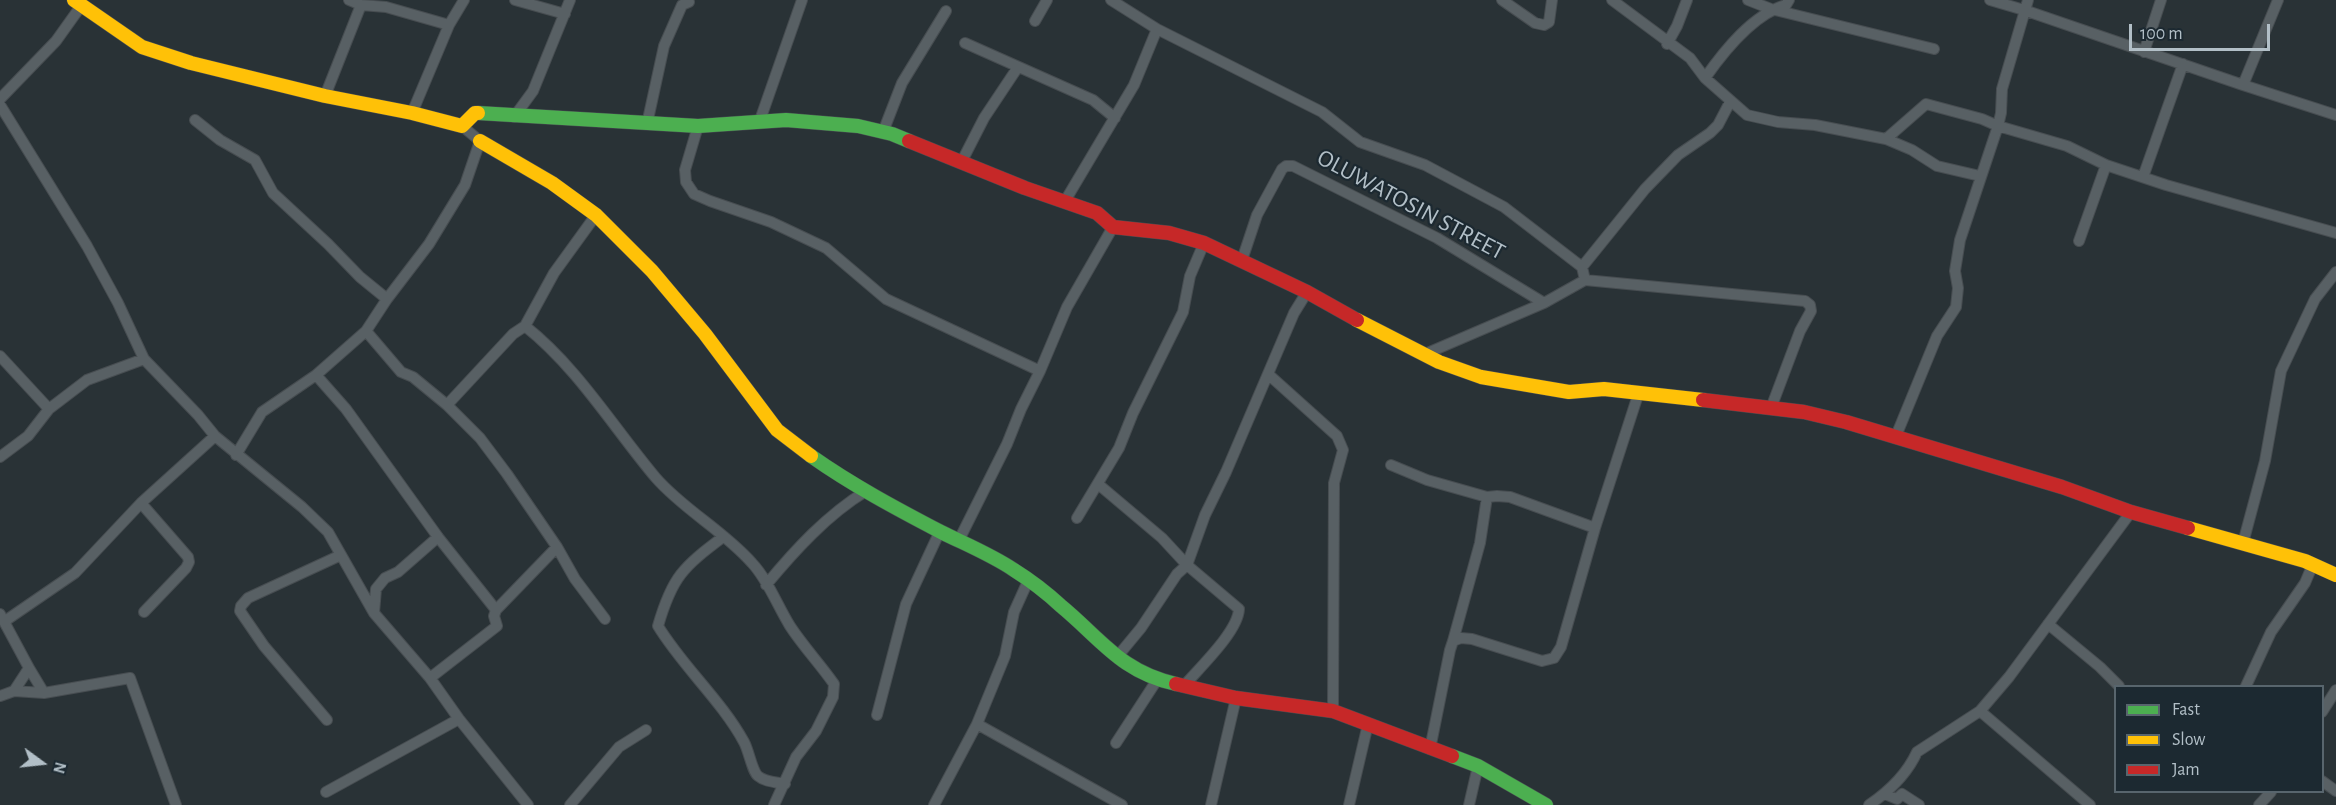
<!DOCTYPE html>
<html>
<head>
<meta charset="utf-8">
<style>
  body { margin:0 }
  #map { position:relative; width:2336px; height:805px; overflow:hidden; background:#293236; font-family:"Alegreya Sans",sans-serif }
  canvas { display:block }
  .legend { position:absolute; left:2114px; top:685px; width:210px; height:108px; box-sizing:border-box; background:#1c2931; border:2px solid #58656d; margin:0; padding:8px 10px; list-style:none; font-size:18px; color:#b2bfc7 }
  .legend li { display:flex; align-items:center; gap:12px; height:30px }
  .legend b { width:30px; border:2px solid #58656d }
  .north { position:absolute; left:12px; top:733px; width:60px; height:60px; -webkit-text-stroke:4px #1c2931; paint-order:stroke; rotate:105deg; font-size:16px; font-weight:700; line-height:24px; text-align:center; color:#b2bfc7 }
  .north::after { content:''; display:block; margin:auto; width:21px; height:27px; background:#b2bfc7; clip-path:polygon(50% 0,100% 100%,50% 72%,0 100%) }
  .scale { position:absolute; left:2129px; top:24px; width:141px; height:27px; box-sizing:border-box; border:3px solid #b2bfc7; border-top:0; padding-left:8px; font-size:18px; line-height:21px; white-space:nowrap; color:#b2bfc7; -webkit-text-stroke:4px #1c2931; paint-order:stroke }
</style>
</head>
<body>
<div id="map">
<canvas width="2336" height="805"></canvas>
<ul class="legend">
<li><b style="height:8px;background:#4caf50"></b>Fast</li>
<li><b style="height:8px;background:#ffc107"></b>Slow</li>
<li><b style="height:8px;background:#c62828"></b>Jam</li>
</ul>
<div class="north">N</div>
<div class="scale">100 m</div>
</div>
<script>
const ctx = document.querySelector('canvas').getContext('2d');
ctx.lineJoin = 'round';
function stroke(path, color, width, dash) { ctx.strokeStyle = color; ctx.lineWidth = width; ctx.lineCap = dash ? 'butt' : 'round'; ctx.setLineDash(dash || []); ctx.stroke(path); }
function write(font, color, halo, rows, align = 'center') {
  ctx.font = font + ' "Alegreya Sans",sans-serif'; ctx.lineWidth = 4.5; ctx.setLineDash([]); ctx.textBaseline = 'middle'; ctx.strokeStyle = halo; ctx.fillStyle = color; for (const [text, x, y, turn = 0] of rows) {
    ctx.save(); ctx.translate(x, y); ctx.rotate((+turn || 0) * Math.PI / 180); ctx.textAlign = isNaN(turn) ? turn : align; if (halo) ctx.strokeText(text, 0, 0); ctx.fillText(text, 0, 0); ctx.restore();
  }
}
const street = new Path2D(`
  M349,0L361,5L386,7L449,25
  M515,0L565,14
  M1111,0L1157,29L1322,112L1360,142L1425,165L1504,207L1582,267L1585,280
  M1502,0L1535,23L1544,25L1549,22L1552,0
  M1612,0L1690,58L1705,78L1747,115L1778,122L1815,125L1886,139L1912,150L1937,166L1980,176
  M1748,0L1771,9L1934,49
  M1990,0L2024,10L2243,85
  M2278,0L2243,85L2336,115
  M1035,21L1047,0
  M965,43L1093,100L1115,118
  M1667,44L1677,26L1687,0
  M2144,52L2161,0
  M1705,78C1724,51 1753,14 1786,5L1789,0
  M325,96L361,5
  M0,99L56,41L81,6
  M0,105L87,246L118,303L144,359L198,415L215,436L302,507L328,532L374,613L430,678L459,719L528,805
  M412,113L449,25L464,0
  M514,117L533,91L570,0
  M195,120L220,140L255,160L273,193L328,244L360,277L387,299
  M759,123L802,0
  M647,124L664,46L682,5L689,2
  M698,126L685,170L686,182L694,194L710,201L771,222L826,248L886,299L1040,371L1067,307L1113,227
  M883,132L902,83L946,11
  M1886,139L1926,104L1982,119L1998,126L2067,146L2106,165L2166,185L2336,233
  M962,161L984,118L1018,67
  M2143,177L2183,64
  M1065,201L1134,85L1157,29
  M2079,241L2106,165
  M1242,260L1257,215L1282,169L1286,166H1293L1437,238L1544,303
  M1582,267L1645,189L1678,155L1710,133L1718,125L1730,102
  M525,326C578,368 613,427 656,478C684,510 724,531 752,563C768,580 777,605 790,626C803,646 820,664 834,684L833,697L816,731L796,757L774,805
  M366,331L401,372L413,377L447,405L480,438L507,474L557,547L575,579L605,619
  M1425,354L1544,303L1585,280L1805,301L1810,305L1811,311L1800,331L1771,408
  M0,356L49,409
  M1268,374L1337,436L1343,450L1334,483L1333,711
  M316,375L346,409L438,537L496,610
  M447,405L513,334L525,326L554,273L596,215
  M1896,436L1937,336L1956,307L1958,288L1955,271L1960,240L1998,126L2001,113L2002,89L2028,0
  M236,455L262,412L316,375L366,331L387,299L429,244L465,185L480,141L462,126
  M0,457L28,436L49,409L87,380L144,359
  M1391,465L1427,480L1487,497L1497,496L1510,497L1595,528
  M1098,484L1162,538L1187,565L1239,609C1238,632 1198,669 1183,687
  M141,503L188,557L189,562L186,568L144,612
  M1077,518L1119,448L1133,413L1183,312L1190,276L1204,243
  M723,537C683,567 672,577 658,626C683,667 721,700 744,742C749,751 752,771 758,776C765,782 776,782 785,784
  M959,540L1007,444L1021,409L1040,371
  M2243,543L2265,461L2281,371L2315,299L2336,272
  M1028,581L1014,612L1005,656L977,724L1122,805
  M766,585C795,550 827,515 866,491
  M374,613L376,589L385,578L398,572L438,537
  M0,614L29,668L14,691L0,696
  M5,621L75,573L141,503L215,436
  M2048,624L2100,667L2119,686
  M1453,641L1480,543L1487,497
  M1117,657L1141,628L1177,574L1187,565L1205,515L1226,472L1294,313L1307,292
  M29,668L44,693
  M430,678L497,626L494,616L496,610L557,547
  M2246,686L2271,632L2305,583L2313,564
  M14,691L44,693L130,678L176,805
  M1980,711L2090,805
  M2322,712L2336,690
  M877,715L906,604L940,531
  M327,720L264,646L240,611L241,606L248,598L341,555
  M1116,743L1157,680
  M1430,749L1450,650L1453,641L1461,638L1472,639L1542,661L1554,658L1561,647L1595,528L1638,395
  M2322,781L2336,791
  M326,792L459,719
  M1885,794L1897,799L1902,794L1919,805
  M570,805L619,747L646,730
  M934,805L977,724
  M1211,805L1236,698
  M1349,805L1368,724
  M1469,805L1478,766
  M1869,805C1888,792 1907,774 1917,752L1980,711L2009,677L2131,512
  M2259,805L2271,792`);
const fast = new Path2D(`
  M478,113L698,126L786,120L858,126L892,134L909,141
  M811,456C852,485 897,509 941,532C965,544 992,555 1014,570C1030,580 1047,593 1061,606C1101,639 1121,672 1176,684
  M1452,756L1478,766L1546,805`);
const slow = new Path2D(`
  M74,0L142,47L191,63L325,96L412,113L462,126L475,113H478
  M480,141L552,183L596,215L652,271L705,334L777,430L811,456
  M1357,320L1439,362L1481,377L1569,392L1604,389L1703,400
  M2188,528L2305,561L2336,575`);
const jam = new Path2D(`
  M909,141L1025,188L1097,213L1113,227L1169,233L1204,243L1307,292L1357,320
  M1703,400L1804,412L1846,422L2062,487L2131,512L2188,528
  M1176,684L1236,698L1333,711L1452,756`);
stroke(street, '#474d51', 12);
stroke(fast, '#474d51', 15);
stroke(slow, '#474d51', 15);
stroke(jam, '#474d51', 15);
stroke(street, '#586064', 10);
stroke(fast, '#4caf50', 14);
stroke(slow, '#ffc107', 14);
stroke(jam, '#c62828', 14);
write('24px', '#b2bfc7', '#1c2931', [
  ["OLUWATOSIN STREET",1411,205,28]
]);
</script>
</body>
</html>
